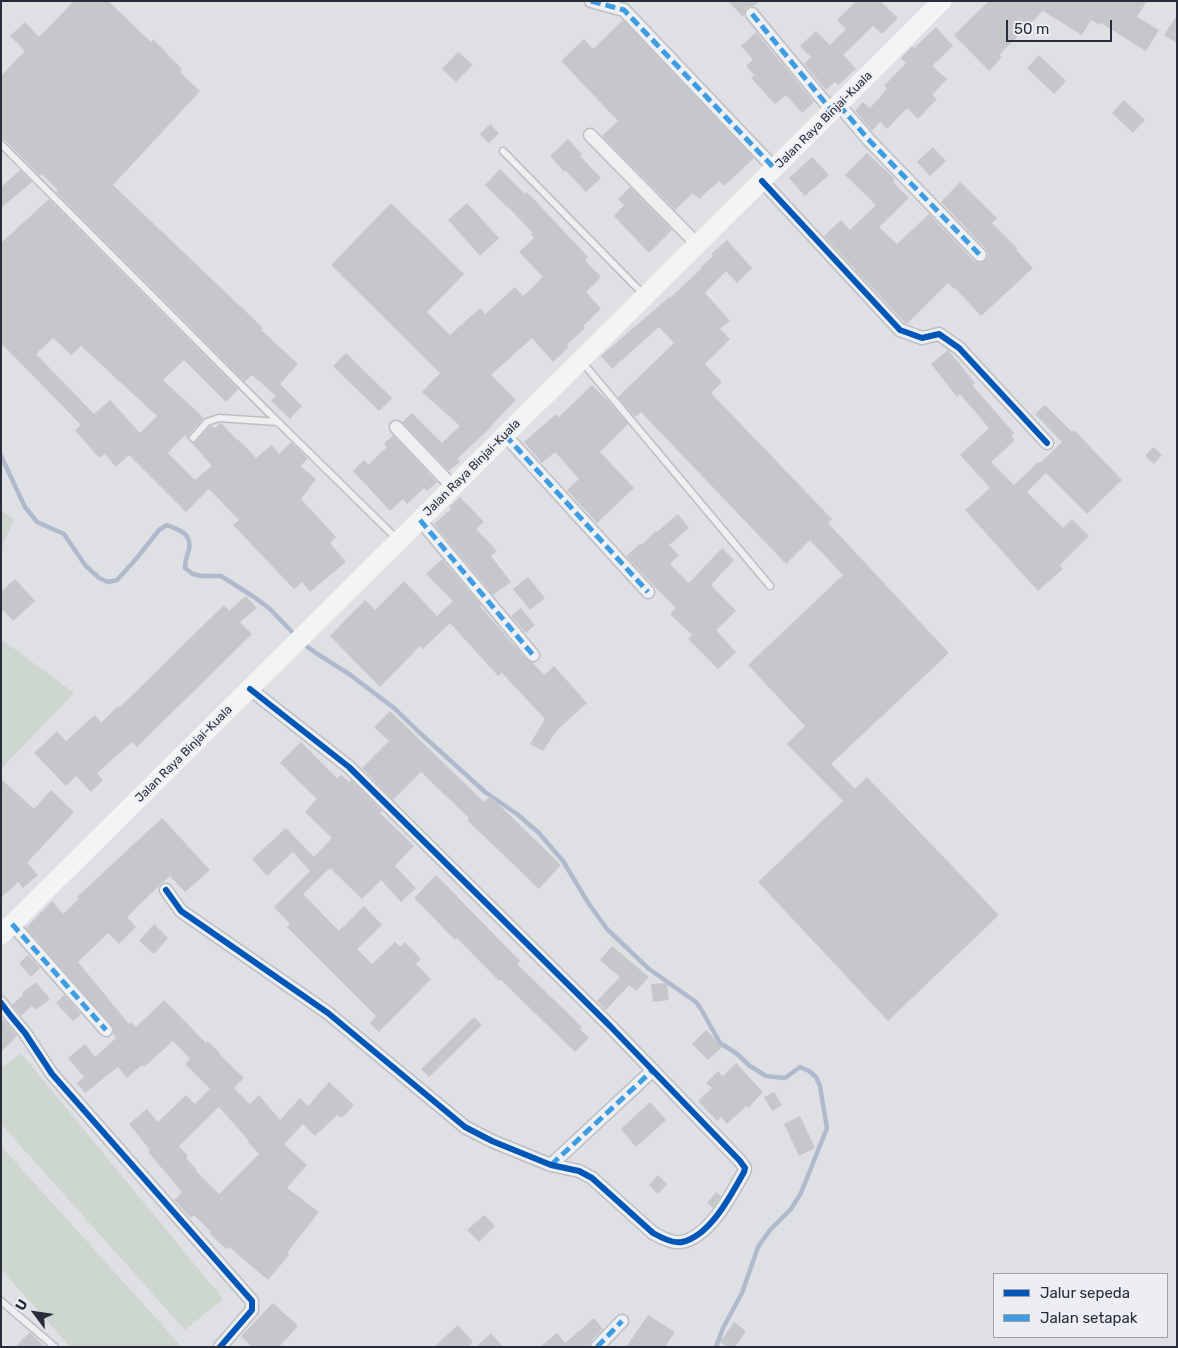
<!DOCTYPE html>
<html>
<head>
<meta charset="utf-8">
<style>
  body { margin:0 }
  #map { position:relative; width:1178px; height:1348px; overflow:hidden; background:#dfe0e3; font-family:Rubik,sans-serif }
  canvas { display:block }
  .frame { position:absolute; inset:0; border:2px solid #292c3a; pointer-events:none }
  .legend { position:absolute; left:993px; top:1273px; width:175px; height:65px; box-sizing:border-box; background:#edeef3; border:1px solid #9fa0a9; margin:0; padding:6px 9px; list-style:none; font-size:15px; color:#292c3a }
  .legend li { display:flex; align-items:center; gap:10px; height:25px }
  .legend b { width:25px; border:1px solid #9fa0a9 }
  .north { position:absolute; left:10px; top:1288px; width:50px; height:50px; -webkit-text-stroke:4px #edeef3; paint-order:stroke; rotate:301deg; font-size:14px; font-weight:700; line-height:20px; text-align:center; color:#292c3a }
  .north::after { content:''; display:block; margin:auto; width:18px; height:22px; background:#292c3a; clip-path:polygon(50% 0,100% 100%,50% 72%,0 100%) }
  .scale { position:absolute; left:1006px; top:20px; width:106px; height:22px; box-sizing:border-box; border:2px solid #292c3a; border-top:0; padding-left:6px; font-size:15px; line-height:18px; white-space:nowrap; color:#292c3a; -webkit-text-stroke:4px #edeef3; paint-order:stroke }
</style>
</head>
<body>
<div id="map">
<canvas width="1178" height="1348"></canvas>
<div class="frame"></div>
<ul class="legend">
<li><b style="height:6px;background:#0057b8"></b>Jalur sepeda</li>
<li><b style="height:6px;background:#3d9ce2"></b>Jalan setapak</li>
</ul>
<div class="north">U</div>
<div class="scale">50 m</div>
</div>
<script>
const ctx = document.querySelector('canvas').getContext('2d');
ctx.lineJoin = 'round';
function fillPath(path, color) { ctx.fillStyle = color; ctx.fill(path, 'evenodd'); }
function stroke(path, color, width, dash) { ctx.strokeStyle = color; ctx.lineWidth = width; ctx.lineCap = dash ? 'butt' : 'round'; ctx.setLineDash(dash || []); ctx.stroke(path); }
function write(font, color, halo, rows, align = 'center') {
  ctx.font = font + ' Rubik,sans-serif'; ctx.lineWidth = 4; ctx.setLineDash([]); ctx.textBaseline = 'middle'; ctx.strokeStyle = halo; ctx.fillStyle = color; for (const [text, x, y, turn = 0] of rows) {
    ctx.save(); ctx.translate(x, y); ctx.rotate((+turn || 0) * Math.PI / 180); ctx.textAlign = isNaN(turn) ? turn : align; if (halo) ctx.strokeText(text, 0, 0); ctx.fillText(text, 0, 0); ctx.restore();
  }
}
fillPath(new Path2D(`
  M1,510L14,520L1,549Z
  M1,639L74,693L1,769Z
  M21,1053L223,1299L185,1330L1,1124V1069Z
  M1,1146L182,1347H70L1,1269Z`), '#ced6d0');
stroke(new Path2D(`
  M1,456L25,507L37,522L64,534L85,565L99,578L108,582L117,580L136,559L159,530L167,525C179,530 192,533 189,549C187,557 185,559 185,568L193,574L202,576H221L254,597L269,608L296,636
  M301,642L316,653L349,674L394,708L420,733L485,792L517,814L539,833L563,861L589,904L607,929L649,969L696,1002L701,1009L720,1043L736,1053L750,1066L766,1076L785,1078L800,1067L809,1071L816,1077L820,1086L827,1128L801,1193L791,1209L770,1230L758,1247L742,1293L723,1328L716,1347`), '#b0bacc', 4.5);
fillPath(new Path2D(`
  M74,1H108L151,42L153,39L166,52V53L182,69L180,72L200,91L113,185L263,328L261,330L298,364L280,384L302,406L290,419L271,401L276,396L252,375L245,382L56,192L58,190L42,174L40,176L5,140L1,139V76L25,51L10,36L25,22L39,37Z
  M728,1H760L754,6H750L746,8L743,17Z
  M856,1H880L898,18L882,34L873,26L843,55L856,69L838,85L835,82L826,90L804,64L811,57L800,46L816,31L830,45L846,29L837,20Z
  M989,1H1147L1137,17L1159,30L1146,51L1101,23L1100,25L1091,20L1082,35L1043,11L999,55L1002,57L989,71L954,35Z
  M1177,15V43L1164,35Z
  M623,20L754,158L724,186L719,181L699,199L693,193L675,210L602,136L618,121L561,61L584,39L593,49Z
  M936,27L953,46L932,66L947,79L932,95L937,99L918,119L907,108L887,129L880,122L872,131L855,111L863,102L870,108L887,89L884,86L906,63L901,58L912,46L914,48Z
  M756,32L814,102L802,113L786,95L775,104L751,78L754,75L746,66L753,60L741,46Z
  M458,52L473,65L456,82L442,69Z
  M1039,55L1066,81L1054,94L1027,68Z
  M1124,100L1145,120L1133,133L1112,113Z
  M490,124L499,133L489,143L480,134Z
  M568,139L582,154L580,156L601,178L586,192L565,170L564,172L550,156Z
  M933,147L946,161L930,176L917,162Z
  M867,153L895,179L893,182L909,198L879,227L897,244L929,214L974,261L981,263L986,260L988,254L986,249L941,202L960,182L997,218L992,223L1018,249L1016,250L1033,268L981,316L955,288L954,289L948,283L907,324L905,323L824,236L841,220L850,230L876,205L845,175Z
  M812,157L829,175L805,196L789,178Z
  M500,169L525,194L527,192L588,257L585,260L601,277L586,292L601,309L583,326L585,328L567,345L569,347L553,362L532,338L491,375L516,400L490,427V428L457,459L460,462L449,471L402,422L412,413L442,443L460,426L422,392L440,373L331,265L391,203L464,274L427,312L450,335L480,308L485,314L515,287L523,296L543,277L519,252L534,238L531,235L533,233L507,206V207L485,185Z
  M20,170L32,182L1,208V187Z
  M630,187L672,230L649,253L614,216L624,205L618,199Z
  M49,199L238,389L226,402L184,360L163,380L204,418L189,435L188,440L185,435L168,453L195,480L212,466L191,442H196L210,426H212L215,428L221,423L238,441L239,440L256,458L272,445L279,454L291,442L308,459L300,466L316,479L301,499L336,537L330,543L346,562L310,592L302,582L294,589L233,525L239,520L209,489L186,512L129,455L116,467L105,454L99,458L75,430L81,425L1,343V243ZM53,338L71,355L81,346L157,416L140,433L110,400L94,414L36,354Z
  M467,203L499,238L480,256L448,220Z
  M727,240L752,268L737,283L726,271L705,293L730,321L720,329L730,339L705,364L722,382L711,393L832,519L828,523L949,653L831,764L855,789L867,777L999,915L888,1021L758,882L843,801L787,744L805,726L748,665L843,575L810,540L786,564L641,412L635,417L618,397L674,343L659,327L612,369L601,356L669,297L670,298L701,269L700,268L713,256L711,254Z
  M948,350L975,383L972,385L1014,433L1011,436L1015,440L991,462L1014,485L1038,462L1040,463L1062,442L1035,414L1045,405L1072,432L1074,430L1122,480L1087,514L1046,473L1027,492L1063,528L1072,519L1089,536L1060,565L1063,569L1038,591L965,510L990,488L960,455L989,428L960,394L957,397L931,364Z
  M346,353L392,398L379,411L333,366Z
  M592,385L611,404L628,424L600,452L634,488L597,523L567,490L579,479L555,452L542,463L524,442L556,414L559,417Z
  M393,435L437,482L427,491L424,488L407,504L403,499L390,511L353,471L364,460L368,465L387,447L384,444Z
  M1153,447L1162,455L1154,464L1145,456Z
  M460,497L484,522L476,529L497,551L491,556L511,582L493,595L434,524L451,509L449,507Z
  M678,514L689,528L669,545L679,555L670,564L689,583L722,548L734,560L711,585L736,611L716,630L736,652L718,669L688,639L692,635L670,614L676,608L655,587L626,556L640,544L641,545L656,531L657,532Z
  M442,559L481,605L480,606L527,660L533,663L544,675L554,666L587,703L557,730L543,751L530,744L545,719L502,673L498,676L450,623L423,649L420,646L380,687L330,636L365,600L375,610L404,581L437,616L453,601L426,574Z
  M528,577L545,598L530,610L513,589Z
  M15,579L35,601L13,621L1,608V592Z
  M246,596L257,608L240,622L252,634L137,747L132,742L97,773L103,780L91,792L76,776L66,786L34,753L57,731L66,741L95,715L101,723L118,706L120,707L224,605L229,611Z
  M521,608L535,625L526,633L511,616Z
  M390,711L484,802L490,796L561,865L539,889L467,820L469,818L421,772L393,800L362,768L389,741L374,727Z
  M301,742L337,778L341,775L349,782L351,780L382,811L380,813L414,846L395,866L416,888L401,902L381,880L362,899L330,868L303,894L339,931L364,906L382,925L357,949L372,964L395,942L400,947L405,942L421,959L416,964L431,979L379,1032L370,1023L376,1016L287,927L290,924L274,907L310,871L293,852L267,876L252,859L286,828L314,857L332,838L305,812L317,799L280,763Z
  M1,779L34,809L51,790L74,812L27,863L38,875L23,888L18,882L1,898Z
  M162,818L210,870L185,892L170,876L161,884L127,917L136,927L119,944L108,933L78,962L129,1024L131,1022L136,1027L164,1000L206,1043L208,1041L220,1053L219,1054L244,1078L234,1088L250,1104L259,1095L280,1120L300,1098L308,1106L329,1082L354,1105L342,1118L337,1115L315,1136L303,1124L284,1144L307,1165L287,1188L319,1212L287,1253L289,1255L268,1280L229,1247L226,1249L209,1233L211,1232L194,1215L191,1218L174,1200L182,1192L148,1152L150,1150L129,1124L147,1109L158,1122L186,1095L195,1104L210,1089L185,1064L190,1059L173,1041L144,1067L142,1065L127,1078L118,1067L85,1093L77,1083L84,1077L68,1058L85,1044L95,1057L116,1038L113,1034L114,1028L26,928L52,901L63,914L79,899L77,897ZM219,1107L248,1140L247,1141L259,1154L219,1194L196,1171L197,1170L186,1158L188,1156L179,1146Z
  M436,875L520,961L517,964L582,1027L580,1029L589,1038L575,1052L501,980L499,981L457,938L455,940L414,898Z
  M154,924L168,938L154,954L139,941Z
  M612,946L649,977L636,991L629,985L606,1010L597,1001L620,977L600,960Z
  M28,955L40,968L31,977L19,963Z
  M36,982L50,999L36,1010L32,1006L21,1016L12,1005L23,995L22,993Z
  M667,983L669,1000L653,1002L651,984Z
  M64,995L81,1014L73,1021L56,1003Z
  M1,1017L17,1036L1,1052Z
  M474,1017L482,1025L429,1077L421,1069Z
  M706,1030L722,1047L708,1060L692,1044Z
  M736,1063L763,1092L748,1108L746,1106L727,1124L721,1117L717,1121L698,1101L712,1088L706,1083L718,1071L723,1076Z
  M774,1092L782,1105L772,1111L764,1097Z
  M650,1102L666,1120L636,1147L621,1129Z
  M800,1116L815,1148L799,1156L784,1124Z
  M658,1175L667,1184L658,1194L649,1185Z
  M716,1192L721,1196L713,1208L707,1203Z
  M484,1215L495,1226L479,1242L467,1230Z
  M273,1303L298,1326L279,1347H252L241,1336Z
  M648,1315L675,1332L665,1347H626Z
  M594,1318L603,1329L591,1341L589,1347H540L557,1333L565,1343Z
  M734,1322L746,1331L735,1347H727L720,1342Z
  M458,1325L473,1342L468,1347H434Z
  M30,1332L45,1347H15Z
  M491,1333L503,1347H476Z`), '#c5c7ca');
const lane = new Path2D(`
  M1,144L278,422
  M503,151L644,295
  M583,363L770,586
  M193,438L207,422L219,418L278,422L398,540
  M1,1301L55,1347`);
const street = new Path2D(`
  M591,1L624,10L775,169
  M752,14L832,111
  M839,105L868,139L980,255
  M590,135L698,245
  M762,181L900,330L922,338L939,334L959,348L1047,443
  M396,427L453,487
  M505,435L648,592
  M420,520L533,655
  M166,890L181,911L328,1013L465,1127L492,1141L551,1165L579,1171L592,1178L653,1233C660,1237 673,1244 682,1242C710,1236 731,1195 744,1172L745,1168L740,1161L610,1026L349,767L250,689
  M12,924L106,1030
  M1,1003L10,1015L25,1033L52,1074L252,1301V1310L220,1347
  M551,1165L653,1070
  M597,1347L622,1321`);
stroke(lane, '#bdbec1', 9);
stroke(street, '#bdbec1', 15);
stroke(lane, '#eeeff1', 6);
stroke(street, '#eeeff1', 12);
stroke(new Path2D(`
  M1,935C314,623 630,314 942,1`), '#f3f4f4', 19);
stroke(new Path2D(`
  M591,1L624,10L775,169
  M752,14L832,111
  M839,105L868,139L980,255
  M505,435L648,592
  M420,520L533,655
  M12,924L106,1030
  M551,1165L653,1070
  M597,1347L622,1321`), '#3d9ce2', 5, [10, 5]);
stroke(new Path2D(`
  M762,181L900,330L922,338L939,334L959,348L1047,443
  M166,890L181,911L328,1013L465,1127L492,1141L551,1165L579,1171L592,1178L653,1233C660,1237 673,1244 682,1242C710,1236 731,1195 744,1172L745,1168L740,1161L610,1026L349,767L250,689
  M1,1003L10,1015L25,1033L52,1074L252,1301V1310L220,1347`), '#0057b8', 6);
write('12px', '#292c3a', '#edeef3', [
  ["Jalan Raya Binjai-Kuala",824,120,-45],
  ["Jalan Raya Binjai-Kuala",472,468,-45],
  ["Jalan Raya Binjai-Kuala",184,754,-45]
]);
</script>
</body>
</html>
